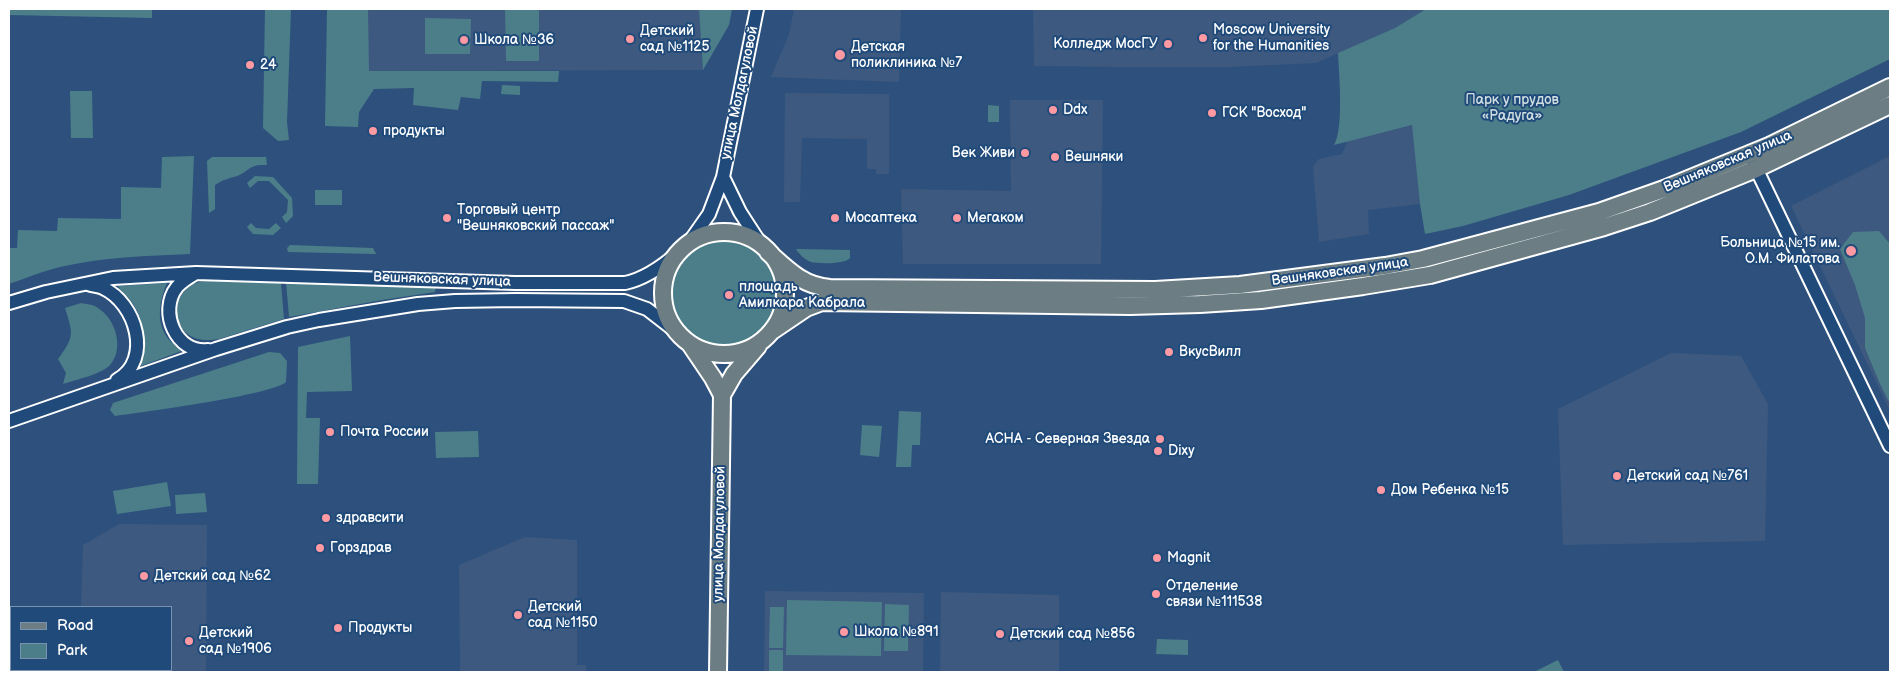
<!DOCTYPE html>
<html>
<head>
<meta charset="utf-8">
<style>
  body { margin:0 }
  #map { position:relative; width:1899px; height:681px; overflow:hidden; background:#2d517c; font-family:"Balsamiq Sans",sans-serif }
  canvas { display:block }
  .frame { position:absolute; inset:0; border:10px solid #fff; pointer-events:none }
  .legend { position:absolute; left:10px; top:606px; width:162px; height:65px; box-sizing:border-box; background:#1f4a7a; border:1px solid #7992af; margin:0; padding:6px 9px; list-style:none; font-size:15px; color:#fff }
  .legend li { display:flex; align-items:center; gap:10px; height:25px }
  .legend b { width:25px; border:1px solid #7992af }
</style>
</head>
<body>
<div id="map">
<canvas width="1899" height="681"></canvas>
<div class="frame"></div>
<ul class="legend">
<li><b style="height:6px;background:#6c7e84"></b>Road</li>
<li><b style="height:14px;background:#4c7e8a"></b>Park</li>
</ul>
</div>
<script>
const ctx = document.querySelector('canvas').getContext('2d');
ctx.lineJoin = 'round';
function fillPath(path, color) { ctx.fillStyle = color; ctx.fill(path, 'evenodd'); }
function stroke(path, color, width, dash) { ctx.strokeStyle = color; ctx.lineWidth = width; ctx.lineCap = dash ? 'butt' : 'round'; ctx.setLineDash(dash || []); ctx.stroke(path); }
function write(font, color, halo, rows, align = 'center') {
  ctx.font = font + ' "Balsamiq Sans",sans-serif'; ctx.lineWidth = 4; ctx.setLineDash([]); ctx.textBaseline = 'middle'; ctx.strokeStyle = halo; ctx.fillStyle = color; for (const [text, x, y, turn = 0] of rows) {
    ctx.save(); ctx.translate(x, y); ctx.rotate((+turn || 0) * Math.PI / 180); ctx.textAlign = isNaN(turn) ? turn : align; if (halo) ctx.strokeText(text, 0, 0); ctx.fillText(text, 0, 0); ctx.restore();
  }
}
fillPath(new Path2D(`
  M368,9H699L703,70L368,71Z
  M794,9H901L899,82L771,77L789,34Z
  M1033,9H1426L1395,28L1316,63L1227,67H1127L1034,66Z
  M785,93L889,94V174H876V169H867V139L802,138L800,202H784Z
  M1010,100H1103L1101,264H903L901,189L1011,191Z
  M1413,125L1420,204L1368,210L1369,234L1319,242L1313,166L1319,159L1342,154L1348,140Z
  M1890,156V411L1791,206Z
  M1671,353L1741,356L1768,404L1765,541L1563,545L1558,409Z
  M119,524L207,525L206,672H81V670H171V607H81L83,545Z
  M525,537L577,540V665H586V672H460L459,565Z
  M765,591L924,593L923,672H764Z
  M941,592L1059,595V672H940Z`), '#3e597f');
fillPath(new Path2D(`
  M9,9H152V18L9,15Z
  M265,9H291L287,122L289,140L278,141L263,128Z
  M327,9H368L369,71H559L558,82L482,81L480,99L461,97L458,110L413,105L414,88L374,89L359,112L358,127L325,126Z
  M505,9H539V61H506Z
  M699,9H732L729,25L703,70Z
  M1426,9H1890V59L1741,132L1569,195L1463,226L1425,234L1420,204L1412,125L1334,145C1344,129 1339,74 1338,53L1395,28Z
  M425,18L471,19L470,54H425Z
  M502,85L520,86V95L501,94Z
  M70,91H92L93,138H71Z
  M988,105L999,106V122H988Z
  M194,156L190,254C147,256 103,257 60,267C43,271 26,278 9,284V248H17L18,230L57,231L58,218L121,219V187L161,188L162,157Z
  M212,157H266L267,165C248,164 250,171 237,176C228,179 224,179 215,185V209L209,213L207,161Z
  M255,176L273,177L292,198L293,216L286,223L282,217L287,212L288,200L269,181H258L250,188L247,183Z
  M315,190H342V205H315Z
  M251,223L256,228L269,229L276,223L281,228L273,235L253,234L247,227Z
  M1879,231L1890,244V404L1880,384L1865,348V318L1855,285L1840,249L1853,232Z
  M672 294a53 53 0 1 1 106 0a53 53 0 1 1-106 0Z
  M290,245L373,248L376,254L288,252L287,248Z
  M796,249L850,250V258C846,264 819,264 811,262C805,260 799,254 796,249Z
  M246,280L281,283L284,319L219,339C211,340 203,341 195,338C170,329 171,293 196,283C210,278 231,281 246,280Z
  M286,282L436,285L435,292L382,300L289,317Z
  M167,283C156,308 155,338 184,350L141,366C145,345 146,323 133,304C129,297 122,293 118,286Z
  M81,303C84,304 89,304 92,305C114,313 126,347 110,365C102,374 75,380 63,384L66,373L58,359C75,336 73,334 65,308Z
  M350,336L352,391L307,392L306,418H320L318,484H297L298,347Z
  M269,352L280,353L287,361L286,382C272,395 143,412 115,416L110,410L113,403Z
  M899,411L921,412L920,445H912L911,467H896Z
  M862,425L882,426L879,457L860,455Z
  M478,431L479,457L436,458L435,432Z
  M167,482L171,506L117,514L113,491Z
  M205,493L207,512L176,514L175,495Z
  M787,600L882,602L881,656L786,655Z
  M885,604L909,605L908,651H884Z
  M770,607H784L783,648H769Z
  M1157,639L1188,640V655L1156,654Z
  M769,650H783V672H769Z
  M1558,660L1564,672H1534Z`), '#4c7e8a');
const minor = new Path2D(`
  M1753,162L1890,446
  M723,177L740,212L762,246
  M688,244L709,214L723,177L757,9
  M196,273C189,277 182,281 177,287C158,311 176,354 208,350
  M88,284C93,286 99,286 103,288C136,303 153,360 117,380
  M9,303L46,292L113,278L196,273L515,283H625C645,279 664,265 679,252
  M9,421L216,349L287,327L319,320L418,304L455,301L516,300L624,301L647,309L678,333`);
const major = new Path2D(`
  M663 293a61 61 0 1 1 122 0a61 61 0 1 1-122 0Z
  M768,252C788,270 803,286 830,288L1155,290L1240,285L1385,266L1423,259L1599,212L1664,189L1769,146L1890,87
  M772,331L806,308L822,302L1130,306L1200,304L1261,300L1363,286L1430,275L1604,227L1650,212L1756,169L1890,105
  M690,344L713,378L722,395
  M718,672L722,395L734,374L758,346`);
stroke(minor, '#fff', 16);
stroke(major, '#fff', 20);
stroke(minor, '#1f4a7a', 12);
stroke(major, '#6c7e84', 16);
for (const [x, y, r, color] of [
  [1203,38,5,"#ff9aa2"],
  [630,39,5,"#ff9aa2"],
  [464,40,5,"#ff9aa2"],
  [1168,44,5,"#ff9aa2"],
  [840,55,6,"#ff9aa2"],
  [250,65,5,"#ff9aa2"],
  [1053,110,5,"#ff9aa2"],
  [1212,113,5,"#ff9aa2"],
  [373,131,5,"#ff9aa2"],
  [1025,153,5,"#ff9aa2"],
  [1055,157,5,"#ff9aa2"],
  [447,218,5,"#ff9aa2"],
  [835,218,5,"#ff9aa2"],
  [957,218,5,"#ff9aa2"],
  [1851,251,6,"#ff9aa2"],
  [729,295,5,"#ff9aa2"],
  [1169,352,5,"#ff9aa2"],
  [330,432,5,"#ff9aa2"],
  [1160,439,5,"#ff9aa2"],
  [1158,451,5,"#ff9aa2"],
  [1617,476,5,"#ff9aa2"],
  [1381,490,5,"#ff9aa2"],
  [326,518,5,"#ff9aa2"],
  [320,548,5,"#ff9aa2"],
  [1157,558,5,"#ff9aa2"],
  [144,576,5,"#ff9aa2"],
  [1156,594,5,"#ff9aa2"],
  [518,615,5,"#ff9aa2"],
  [338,628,5,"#ff9aa2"],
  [844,632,5,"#ff9aa2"],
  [1000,634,5,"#ff9aa2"],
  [189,641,5,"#ff9aa2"]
]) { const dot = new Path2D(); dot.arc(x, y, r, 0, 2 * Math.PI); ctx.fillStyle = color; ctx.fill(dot); stroke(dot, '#1f4a7a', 2); }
write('14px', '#fff', '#1f4a7a', [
  ["Moscow University",1213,30],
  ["for the Humanities",1213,46],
  ["Детский",640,31],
  ["сад №1125",640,47],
  ["Школа №36",474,40],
  ["Колледж МосГУ",1158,44,"right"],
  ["Детская",851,47],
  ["поликлиника №7",851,63],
  ["24",260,65],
  ["Ddx",1063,110],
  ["ГСК \"Восход\"",1222,113],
  ["продукты",383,131],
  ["Век Живи",1015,153,"right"],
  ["Вешняки",1065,157],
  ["Торговый центр",457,210],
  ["\"Вешняковский пассаж\"",457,226],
  ["Мосаптека",845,218],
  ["Мегаком",967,218],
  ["Больница №15 им.",1840,243,"right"],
  ["О.М. Филатова",1840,259,"right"],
  ["площадь",739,287],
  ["Амилкара Кабрала",739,303],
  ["ВкусВилл",1179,352],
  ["Почта России",340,432],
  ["АСНА - Северная Звезда",1150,439,"right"],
  ["Dixy",1168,451],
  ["Детский сад №761",1627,476],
  ["Дом Ребенка №15",1391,490],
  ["здравсити",336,518],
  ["Горздрав",330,548],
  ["Magnit",1167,558],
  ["Детский сад №62",154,576],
  ["Отделение",1166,586],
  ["связи №111538",1166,602],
  ["Детский",528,607],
  ["сад №1150",528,623],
  ["Продукты",348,628],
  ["Школа №891",854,632],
  ["Детский",199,633],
  ["сад №1906",199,649],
  ["Детский сад №856",1010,634]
], 'left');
write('14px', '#fff', '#1f4a7a', [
  ["улица Молдагуловой",740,93,-78],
  ["Вешняковская улица",1728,162,-23],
  ["Вешняковская улица",1340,272,-8],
  ["Вешняковская улица",442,280,2],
  ["улица Молдагуловой",720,534,-89]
]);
write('14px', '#d2dfe2', '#1f4a7a', [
  ["Парк у прудов",1512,100],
  ["«Радуга»",1512,116]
]);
</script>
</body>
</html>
